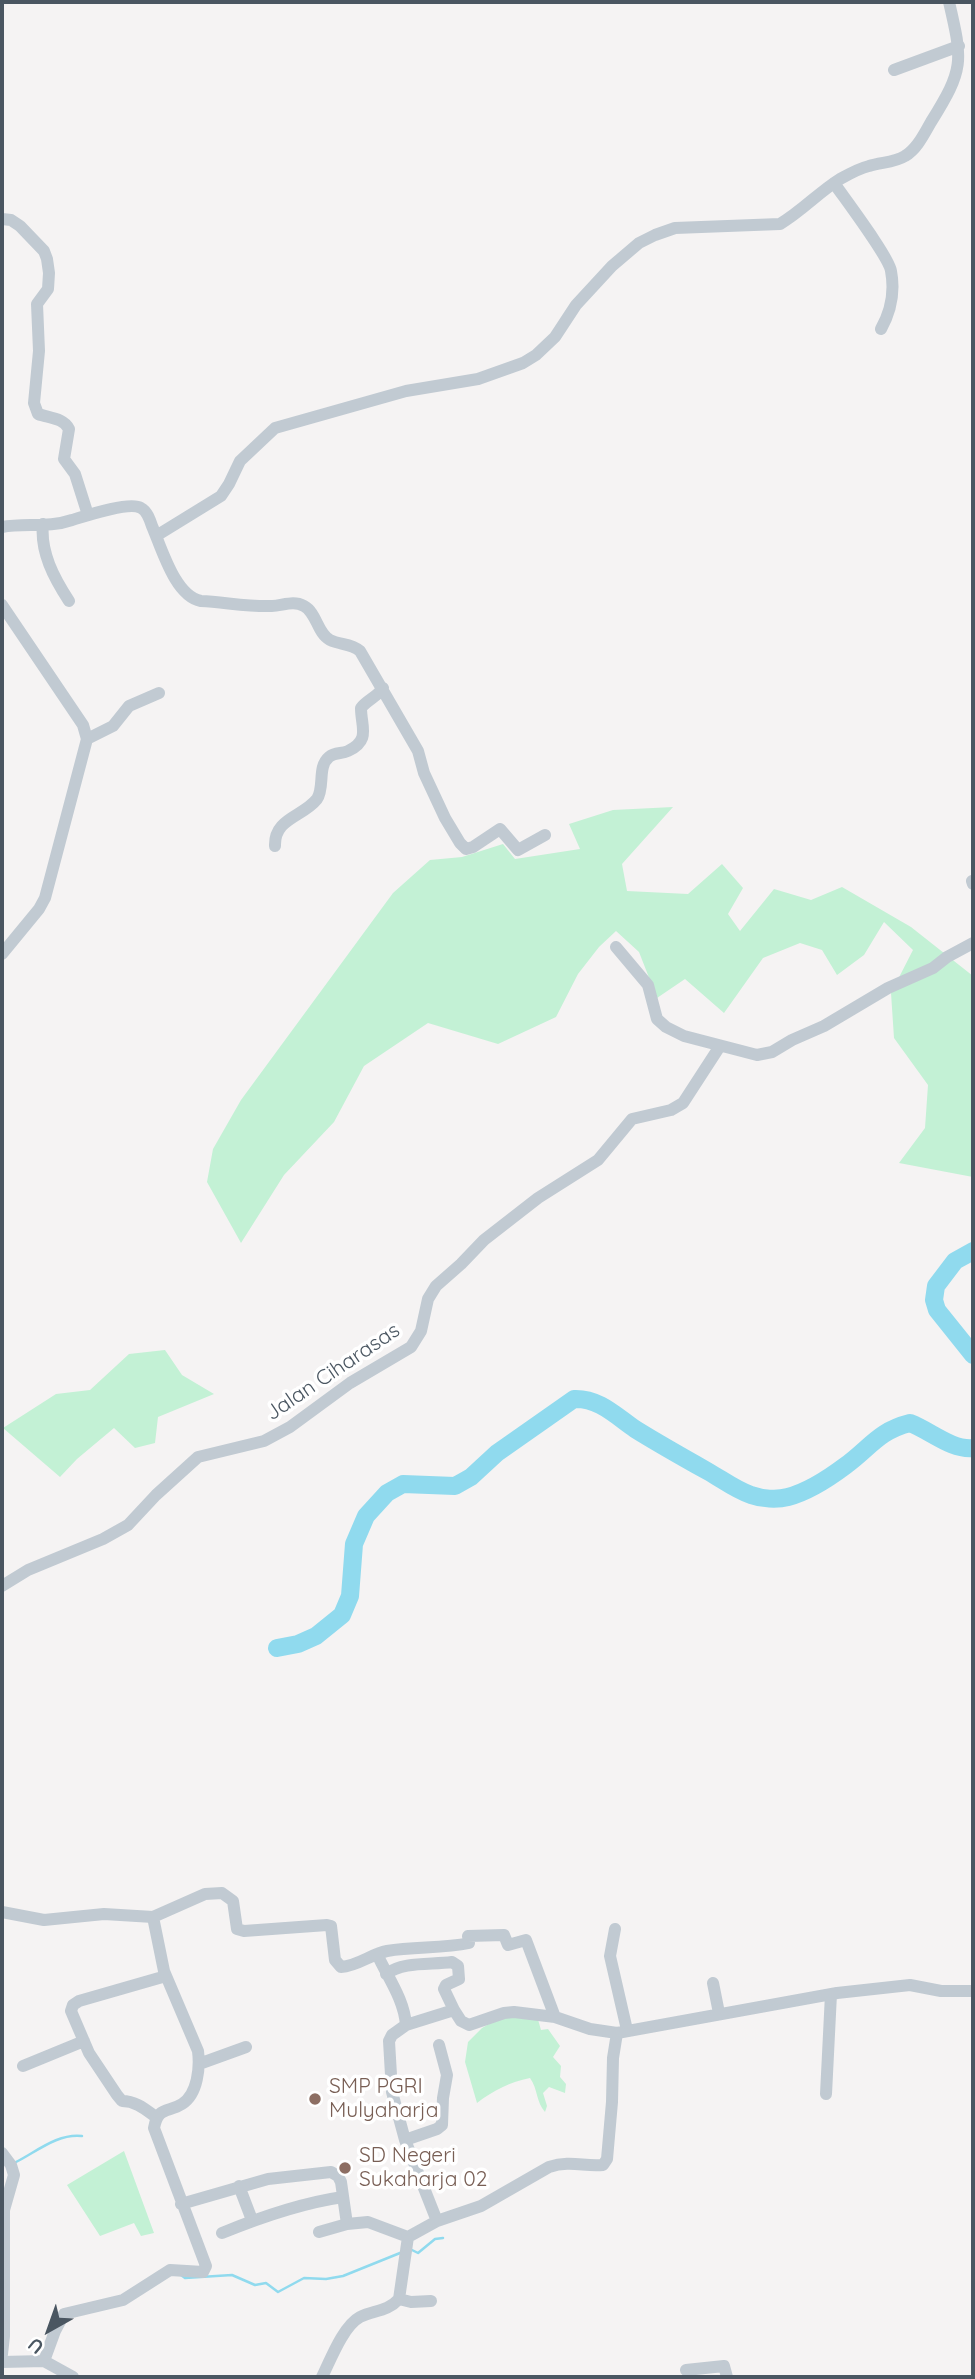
<!DOCTYPE html>
<html>
<head>
<meta charset="utf-8">
<style>
  body { margin:0 }
  #map { position:relative; width:975px; height:2379px; overflow:hidden; background:#f5f3f3; font-family:Quicksand,sans-serif }
  canvas { display:block }
  .frame { position:absolute; inset:0; border:4px solid #4a5661; pointer-events:none }
  .north { position:absolute; left:14px; top:2295px; width:70px; height:70px; -webkit-text-stroke:5px #fff; paint-order:stroke; rotate:220deg; font-size:19px; font-weight:700; line-height:28px; text-align:center; color:#4a5661 }
  .north::after { content:''; display:block; margin:auto; width:24px; height:32px; background:#4a5661; clip-path:polygon(50% 0,100% 100%,50% 72%,0 100%) }
</style>
</head>
<body>
<div id="map">
<canvas width="975" height="2379"></canvas>
<div class="frame"></div>
<div class="north">U</div>
</div>
<script>
const ctx = document.querySelector('canvas').getContext('2d');
ctx.lineJoin = 'round';
function fillPath(path, color) { ctx.fillStyle = color; ctx.fill(path, 'evenodd'); }
function stroke(path, color, width, dash) { ctx.strokeStyle = color; ctx.lineWidth = width; ctx.lineCap = dash ? 'butt' : 'round'; ctx.setLineDash(dash || []); ctx.stroke(path); }
function write(font, color, halo, rows, align = 'center') {
  ctx.font = font + ' Quicksand,sans-serif'; ctx.lineWidth = 7; ctx.setLineDash([]); ctx.textBaseline = 'middle'; ctx.strokeStyle = halo; ctx.fillStyle = color; for (const [text, x, y, turn = 0] of rows) {
    ctx.save(); ctx.translate(x, y); ctx.rotate((+turn || 0) * Math.PI / 180); ctx.textAlign = isNaN(turn) ? turn : align; if (halo) ctx.strokeText(text, 0, 0); ctx.fillText(text, 0, 0); ctx.restore();
  }
}
fillPath(new Path2D(`
  M673,807L622,864L627,891L688,894L722,864L743,888L728,914L740,931L774,889L811,900L842,887L911,927L973,976V1177L899,1163L925,1128L928,1085L894,1038L891,993L913,950L884,922L864,955L837,975L822,950L800,943L763,958L724,1013L685,979L657,998L639,952L616,931L599,947L578,974L556,1017L498,1044L428,1023L364,1066L334,1122L284,1175L241,1243L207,1182L213,1149L241,1100L393,893L430,860L462,857L503,844L515,859L580,849L569,824L613,810Z
  M165,1350L182,1375L214,1394L158,1417L155,1443L135,1448L114,1428L77,1459L60,1477L3,1428L56,1394L90,1390L129,1354Z
  M506,2014L537,2016L541,2030L548,2029L560,2046L553,2057L561,2066L560,2077L566,2084L565,2093L549,2087L543,2093L547,2106L545,2112C536,2102 538,2089 530,2078C510,2082 494,2090 477,2103L465,2062L468,2042L482,2028Z
  M124,2151L154,2233L141,2236L134,2223L100,2236L67,2185Z`), '#c3f1d5');
stroke(new Path2D(`
  M16,2162C36,2152 58,2133 82,2136
  M412,2250L418,2253L435,2239L443,2238
  M181,2275L185,2278L232,2275L255,2285L266,2283L278,2292L304,2278L326,2279L343,2276L400,2253`), '#90daee', 2.5);
stroke(new Path2D(`
  M973,1251L955,1261L936,1286L934,1300L937,1310L973,1355
  M277,1648L298,1644L316,1636L342,1615L350,1596L354,1544L366,1516L387,1493L403,1484L455,1486L471,1477L497,1453L574,1399C599,1398 616,1416 635,1429C659,1444 684,1458 709,1472C723,1480 736,1490 751,1495C762,1499 777,1500 788,1497C807,1492 829,1478 845,1466C870,1448 878,1431 910,1423C931,1431 951,1450 973,1448`), '#90daee', 18);
stroke(new Path2D(`
  M894,70L959,46
  M834,183C845,199 889,257 891,271C895,292 891,311 881,329
  M2,219L11,220L20,226L44,251L47,259L49,273L48,289L37,304L39,351L34,403L38,414C49,418 64,418 69,429L64,459L75,474L88,515
  M43,524C40,552 54,578 69,601
  M2,527C25,523 49,528 72,520C85,516 130,501 141,508C147,511 150,520 152,526C162,549 175,596 201,601C224,602 248,607 272,606C282,606 293,600 304,606C317,613 317,633 330,640C340,645 351,643 360,651L418,751L424,773L445,818L460,843L466,849L473,847L500,829L518,850L545,835
  M156,536L221,496L229,484L240,461L275,428L406,391L478,379L523,363L536,355L555,337L576,305L612,266L639,243L655,235L675,228L780,224C802,211 819,192 840,179C849,174 860,168 869,166C881,162 894,163 905,156C917,149 924,134 931,122C964,69 963,62 949,2
  M2,605L83,725L87,739L45,898L39,909L2,954
  M87,739L113,726L129,706L159,693
  M275,846C274,818 303,817 317,799C325,787 317,767 329,757C335,752 342,754 348,751C371,740 361,727 361,708C367,700 377,697 383,688
  M972,881L973,884
  M616,947L648,985L657,1019L666,1027L684,1036L757,1055L772,1052L792,1040L824,1026L888,988L933,968L947,957L973,943
  M2,1586L28,1570L103,1539L128,1525L156,1495L198,1457L264,1441L290,1427L350,1383L411,1347L421,1331L428,1299L436,1286L461,1264L484,1240L538,1198L598,1160L632,1119L671,1110L683,1103L720,1046
  M2,1912L44,1920L104,1914L153,1917L164,1971L198,2051C200,2067 198,2094 182,2104C168,2113 158,2106 154,2128L206,2266L203,2272L170,2270L123,2300L64,2314L55,2331L44,2361
  M153,1917L205,1894L222,1893L233,1901L237,1929L244,1931L327,1925L331,1926L335,1960L341,1967C358,1966 371,1954 387,1951C415,1946 442,1949 469,1943L468,1936L504,1935L508,1945L526,1940L555,2017
  M615,1929L610,1956L627,2030
  M377,1954C388,1978 404,1999 406,2025L392,2035L389,2041L392,2092L405,2140L437,2221
  M386,1974C403,1961 431,1965 452,1962L458,1966L459,1979L446,1985L444,1989L454,2010L406,2025
  M713,1983L719,2013
  M454,2010L461,2021L469,2025L504,2013L514,2012L555,2017L590,2029L617,2033
  M199,2064L246,2047
  M23,2066L84,2041
  M826,2094L831,1994
  M156,2117C145,2109 136,2101 122,2101L117,2095L89,2053L71,2011L73,2005L79,2001L166,1976
  M405,2140L437,2129L442,2125L443,2098L447,2075L439,2045
  M2,2153L11,2165L14,2175L4,2210V2336L2,2354
  M239,2186L252,2220
  M181,2204L268,2179L331,2172L338,2176L341,2182L347,2224
  M319,2232L347,2224L368,2222L408,2237L437,2221L481,2206L549,2167C571,2160 584,2167 603,2165L607,2159L612,2102L613,2058L617,2033L837,1993L910,1985L941,1991H973
  M222,2233C261,2217 301,2203 343,2197
  M399,2299L411,2302L431,2301
  M2,2362L44,2361L73,2377
  M686,2370L724,2366L727,2377
  M322,2377C330,2361 343,2326 360,2317C374,2310 387,2312 399,2299L408,2237`), '#c1cad2', 12);
for (const [x, y, r, color] of [
  [315,2099,7,"#8d6e63"],
  [345,2168,7,"#8d6e63"]
]) { const dot = new Path2D(); dot.arc(x, y, r, 0, 2 * Math.PI); ctx.fillStyle = color; ctx.fill(dot); stroke(dot, '#fff', 2.5); }
write('21px', '#4a5661', '#fff', [
  ["Jalan Ciharasas",333,1372,-34]
]);
write('21px', '#785e54', '#fff', [
  ["SMP PGRI",329,2087],
  ["Mulyaharja",329,2111],
  ["SD Negeri",359,2156],
  ["Sukaharja 02",359,2180]
], 'left');
</script>
</body>
</html>
